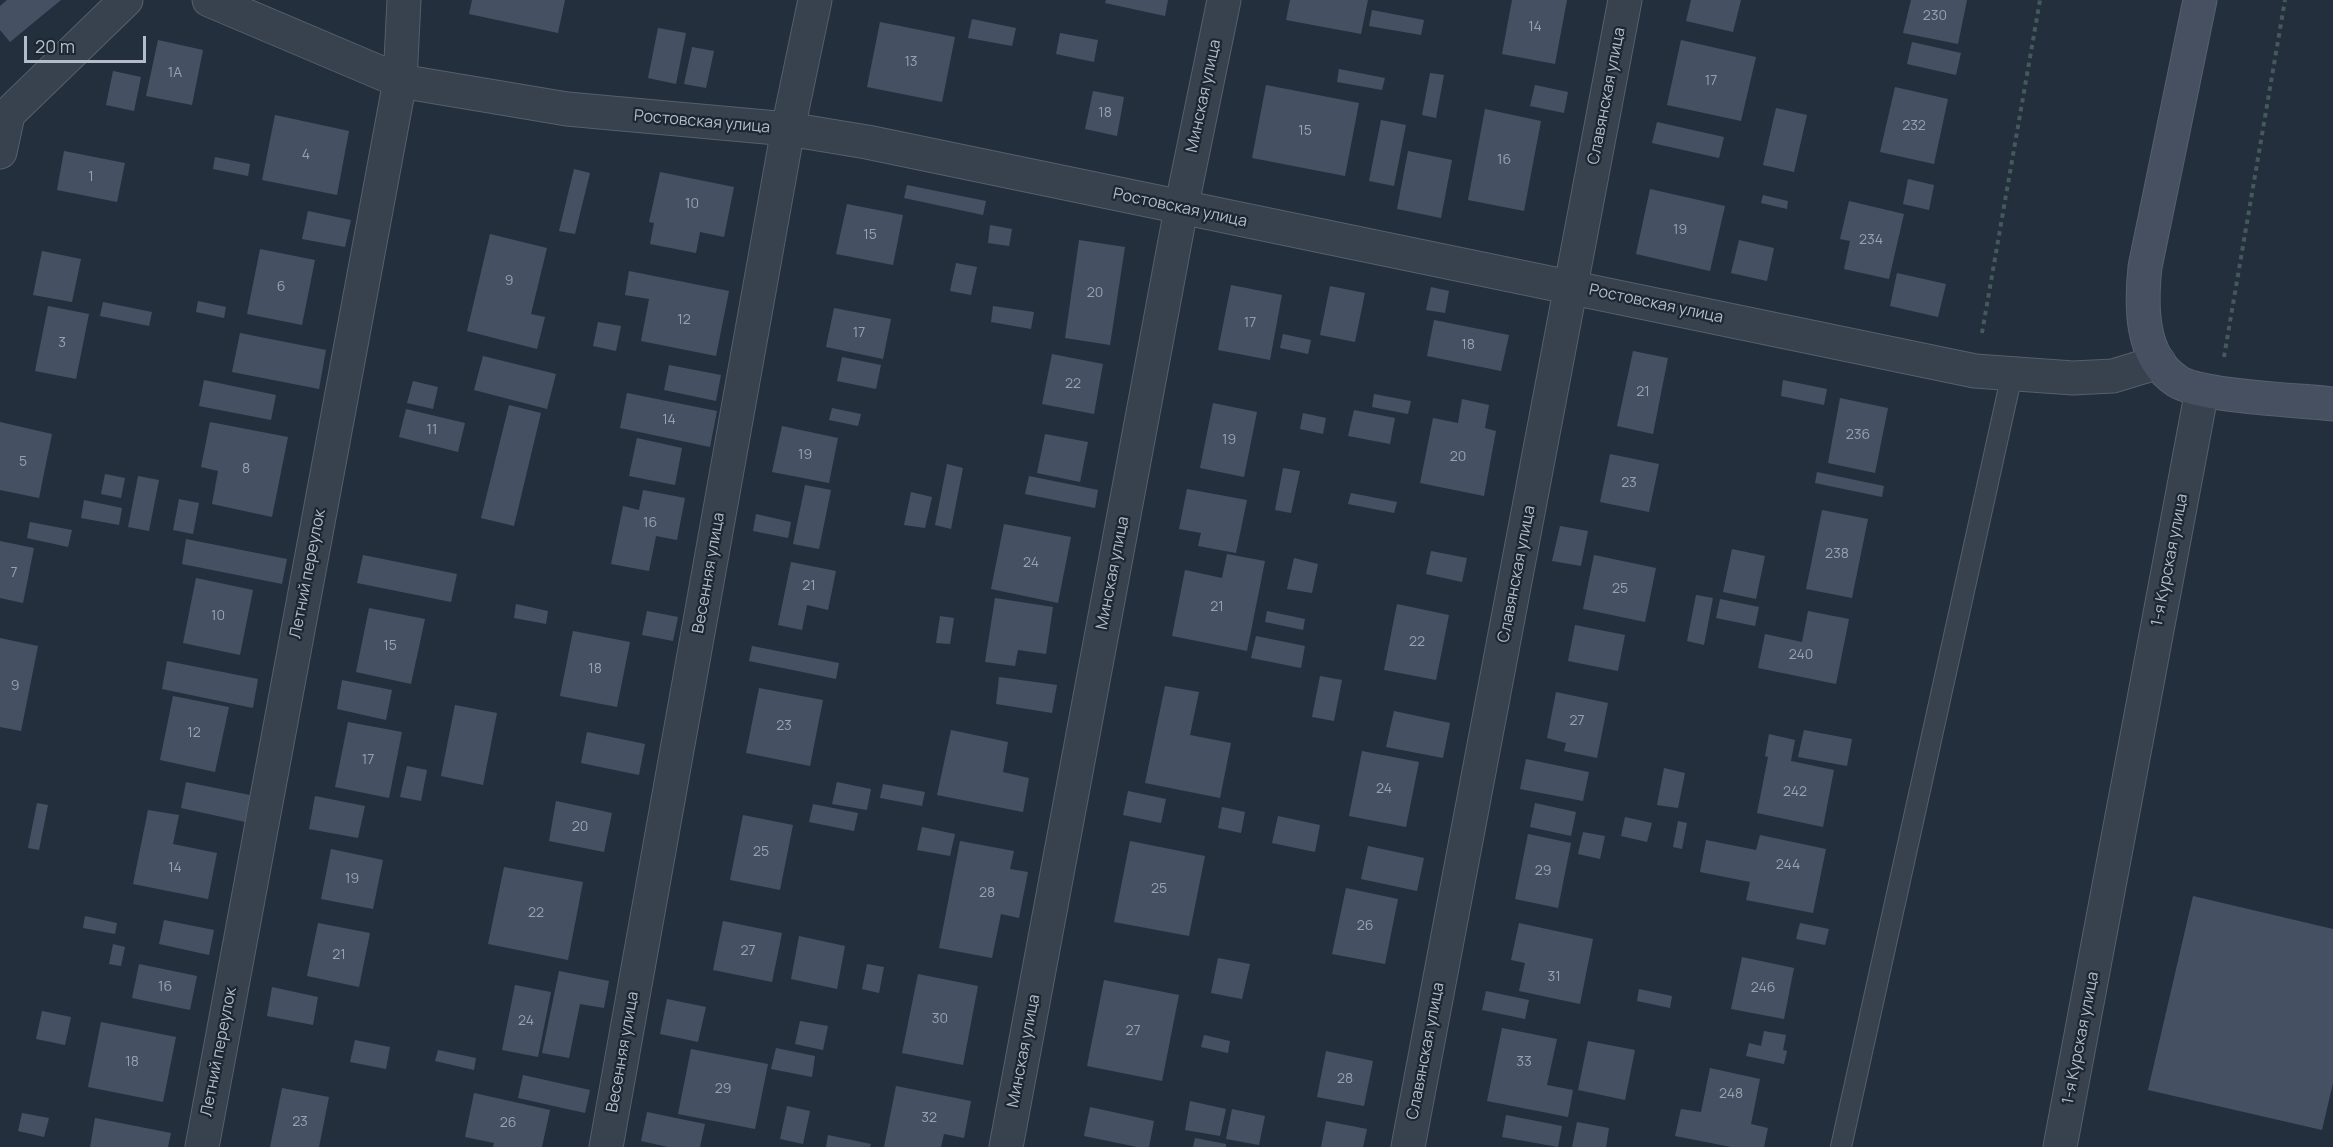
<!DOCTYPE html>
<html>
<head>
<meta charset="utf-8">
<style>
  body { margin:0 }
  #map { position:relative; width:2333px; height:1147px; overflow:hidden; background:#242f3e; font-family:Manrope,sans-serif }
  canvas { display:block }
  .scale { position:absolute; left:24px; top:36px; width:122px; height:27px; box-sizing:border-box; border:3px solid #b4bcc9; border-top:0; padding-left:8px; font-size:18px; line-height:21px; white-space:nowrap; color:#b4bcc9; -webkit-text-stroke:4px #1d2633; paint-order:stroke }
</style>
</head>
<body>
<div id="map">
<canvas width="2333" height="1147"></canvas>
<div class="scale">20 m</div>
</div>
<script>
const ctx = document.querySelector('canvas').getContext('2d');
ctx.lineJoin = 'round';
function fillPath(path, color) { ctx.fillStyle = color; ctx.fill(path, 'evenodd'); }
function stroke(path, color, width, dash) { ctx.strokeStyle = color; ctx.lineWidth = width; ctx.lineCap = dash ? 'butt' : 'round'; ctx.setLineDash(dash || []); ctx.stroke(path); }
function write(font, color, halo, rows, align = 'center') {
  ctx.font = font + ' Manrope,sans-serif'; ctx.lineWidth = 4.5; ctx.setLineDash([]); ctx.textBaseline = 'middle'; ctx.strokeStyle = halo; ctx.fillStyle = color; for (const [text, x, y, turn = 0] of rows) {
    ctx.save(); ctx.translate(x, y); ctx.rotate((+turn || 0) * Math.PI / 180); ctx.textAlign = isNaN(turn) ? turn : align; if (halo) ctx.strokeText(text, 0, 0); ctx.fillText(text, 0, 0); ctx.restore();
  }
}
fillPath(new Path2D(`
  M7,0H61L10,42L0,30V6Z
  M472,0H565L558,33L469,14Z
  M1106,0H1168L1165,16L1105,3Z
  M1290,0H1368L1361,34L1286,20Z
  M1512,0H1567L1555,64L1502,54Z
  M1691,0H1741L1733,32L1686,21Z
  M1911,0H1967L1958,44L1903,33Z
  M1372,10L1424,20L1421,35L1369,26Z
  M972,19L1016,28L1012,46L968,38Z
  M880,22L955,37L942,102L867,87Z
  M658,28L686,33L676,84L648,78Z
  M1060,33L1098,40L1094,62L1056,54Z
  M158,40L203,50L192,105L146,96Z
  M1681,40L1756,57L1741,121L1667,105Z
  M1912,42L1961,53L1956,75L1907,64Z
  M692,47L714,51L706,88L684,84Z
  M1339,69L1385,78L1382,90L1337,82Z
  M113,71L141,77L134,111L106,105Z
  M1430,73L1444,75L1436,118L1422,115Z
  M1266,85L1359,103L1345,176L1252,158Z
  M1535,85L1568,92L1564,113L1530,106Z
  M1895,87L1948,99L1934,164L1880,152Z
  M1093,91L1124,97L1117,136L1085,129Z
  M1776,108L1807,115L1794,172L1763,165Z
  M1485,109L1541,121L1524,211L1468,200Z
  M275,115L349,131L337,195L262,180Z
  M1381,120L1406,125L1394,186L1369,181Z
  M1657,122L1724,137L1719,158L1652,143Z
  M64,151L125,163L117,202L57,190Z
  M1408,151L1452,160L1441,218L1397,209Z
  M215,157L250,164L248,176L213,169Z
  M574,169L590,173L575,234L559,231Z
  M660,172L734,187L724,237L700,232L696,253L650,244L654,223L649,222Z
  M1908,179L1934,185L1929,210L1903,204Z
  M907,185L986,201L983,215L904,198Z
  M1650,189L1725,206L1710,271L1636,254Z
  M1763,195L1788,201L1787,209L1761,203Z
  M1849,201L1904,214L1889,279L1844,269L1850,241L1840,239Z
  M847,204L903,215L893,265L836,254Z
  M308,211L351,220L345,247L302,239Z
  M990,225L1012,229L1009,246L988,243Z
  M490,234L547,248L531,314L545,317L537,349L467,331Z
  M1079,240L1125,247L1110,345L1065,338Z
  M1739,240L1774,248L1767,281L1731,273Z
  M260,249L315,260L302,325L247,314Z
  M42,251L81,259L72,302L33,295Z
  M956,263L977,267L971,295L950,291Z
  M629,271L729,291L716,356L641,341L649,299L625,295Z
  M1897,273L1946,284L1938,317L1890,306Z
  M1231,285L1282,295L1270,360L1218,350Z
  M1330,286L1365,293L1355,342L1320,335Z
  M1431,287L1449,291L1445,313L1426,310Z
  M198,301L226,307L224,318L196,312Z
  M103,302L152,312L149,326L100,316Z
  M48,306L89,314L76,379L35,371Z
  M993,306L1034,312L1031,329L991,322Z
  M834,308L891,319L883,359L826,347Z
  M1434,320L1509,335L1501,371L1427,356Z
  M598,322L621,326L616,351L593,346Z
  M240,333L326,350L319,389L232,372Z
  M1283,334L1311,340L1308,354L1280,348Z
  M1633,351L1668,358L1653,434L1617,426Z
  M1052,354L1103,364L1094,414L1042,404Z
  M483,356L556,374L547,409L474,390Z
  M842,357L881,365L876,389L837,381Z
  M669,365L721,375L716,401L664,390Z
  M204,380L276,395L271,420L199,406Z
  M1783,380L1827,389L1824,405L1781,396Z
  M413,381L438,387L433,409L407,403Z
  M627,393L717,411L710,447L620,428Z
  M1374,394L1411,401L1408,414L1372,407Z
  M1840,398L1888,408L1875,473L1828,463Z
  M1462,399L1489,405L1485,428L1496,431L1484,496L1420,483L1433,418L1458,423Z
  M1213,403L1257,412L1244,477L1200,468Z
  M509,405L541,413L514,526L481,518Z
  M832,408L861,414L858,426L829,420Z
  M406,409L465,423L458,452L399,437Z
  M1354,410L1395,418L1390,444L1348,436Z
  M1303,413L1326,418L1323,434L1300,429Z
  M0,422L52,434L39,498L0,490Z
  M210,422L288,437L272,517L212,504L218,471L201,467Z
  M782,426L838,438L829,483L772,472Z
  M1045,434L1088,442L1080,482L1037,473Z
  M637,438L682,448L675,485L629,476Z
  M1610,454L1659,464L1649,512L1600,502Z
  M947,464L963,468L951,529L935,525Z
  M1283,468L1300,471L1291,513L1275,510Z
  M1817,472L1884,486L1882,497L1815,483Z
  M105,474L125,478L121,498L101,494Z
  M138,476L159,480L149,531L128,527Z
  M1029,476L1098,490L1095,508L1025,494Z
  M805,485L831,490L819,549L793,544Z
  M1187,489L1247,500L1236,553L1198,546L1201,533L1179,529Z
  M643,490L685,498L677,540L656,536L649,571L611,564L623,506L639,510Z
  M911,492L932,497L925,528L904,525Z
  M1351,493L1397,502L1394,513L1348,504Z
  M179,499L199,503L193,534L173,530Z
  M84,500L122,508L119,525L81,518Z
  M1822,510L1868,519L1852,598L1806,589Z
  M756,514L791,522L788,538L753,531Z
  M30,522L72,530L68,547L27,538Z
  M1004,524L1071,537L1058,603L991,589Z
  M1560,526L1588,531L1581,566L1552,561Z
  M186,539L287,559L282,584L182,564Z
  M0,541L34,548L23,603L0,598Z
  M1732,549L1765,556L1756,599L1723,592Z
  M1431,551L1467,558L1462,582L1426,574Z
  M1227,554L1265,561L1247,651L1172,636L1185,570L1222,578Z
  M363,555L457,574L451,602L357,583Z
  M1594,555L1656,568L1645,622L1583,609Z
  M1294,558L1318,564L1312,593L1287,589Z
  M791,562L836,571L828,610L807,605L802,630L778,625Z
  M196,578L253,590L240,655L183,643Z
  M1696,595L1713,598L1704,645L1687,641Z
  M995,598L1053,607L1046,654L1018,650L1015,666L985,662Z
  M1720,599L1759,607L1755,626L1716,618Z
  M516,604L548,611L546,624L514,618Z
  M1397,604L1449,615L1436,680L1384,670Z
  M369,608L425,619L411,684L356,672Z
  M647,611L678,617L673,641L642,635Z
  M1267,611L1305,619L1303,630L1265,622Z
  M1808,611L1849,619L1836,684L1758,668L1765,634L1802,642Z
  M940,616L954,618L950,644L936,643Z
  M1575,625L1625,635L1618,671L1568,661Z
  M573,631L630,642L617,707L560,696Z
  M1256,636L1305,646L1301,668L1251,658Z
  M0,638L38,646L21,731L0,727Z
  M752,646L839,663L836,679L749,661Z
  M167,661L258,679L253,708L162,689Z
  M1320,676L1342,680L1334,721L1312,717Z
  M999,677L1057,685L1052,713L996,704Z
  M342,680L392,690L386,720L337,709Z
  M1165,686L1199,692L1190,735L1231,743L1220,798L1145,783Z
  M759,688L823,700L810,766L746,753Z
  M1556,692L1608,703L1597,758L1564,751L1566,743L1547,738Z
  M173,696L229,707L215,772L160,760Z
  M455,705L497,713L483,785L441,776Z
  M1394,711L1450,723L1443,758L1386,747Z
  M348,722L402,732L389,798L335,787Z
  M951,730L1008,742L1003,772L1029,778L1023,812L937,795Z
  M1804,730L1852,739L1847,766L1798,757Z
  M587,732L645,744L639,775L581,763Z
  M1769,734L1795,740L1791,761L1834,770L1823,827L1757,813L1768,757L1765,756Z
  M1362,751L1419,762L1406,827L1349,816Z
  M1526,759L1589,772L1583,801L1520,789Z
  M407,766L427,770L421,801L400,797Z
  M1664,768L1685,773L1678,808L1657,805Z
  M186,782L250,795L245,822L181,808Z
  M837,782L871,789L867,810L832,804Z
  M883,784L925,792L922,806L880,798Z
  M1128,791L1166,799L1161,823L1123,815Z
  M315,796L365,806L358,838L309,829Z
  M556,801L612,813L604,852L549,841Z
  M37,803L48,805L39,850L28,848Z
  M1535,803L1576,812L1571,836L1530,827Z
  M813,804L858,813L854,831L809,822Z
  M1222,807L1245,812L1241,833L1218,828Z
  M148,810L179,815L173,844L217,853L208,899L133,884Z
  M743,815L793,825L780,890L730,880Z
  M1278,816L1320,825L1315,852L1272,843Z
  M1625,817L1652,823L1647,842L1621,836Z
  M1678,821L1687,823L1682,849L1673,847Z
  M922,827L955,834L950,856L917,850Z
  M1583,832L1605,836L1600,859L1578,854Z
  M1528,834L1571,843L1558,908L1515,899Z
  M1760,835L1826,849L1813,913L1746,900L1750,882L1700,872L1706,840L1756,850Z
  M960,841L1014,851L1010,869L1028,872L1019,918L1001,914L992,958L939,948Z
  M1130,841L1205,856L1189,936L1114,922Z
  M1368,846L1424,858L1417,891L1361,879Z
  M331,849L383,860L373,909L321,899Z
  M504,867L583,882L568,960L488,944Z
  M1346,888L1398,899L1385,964L1332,954Z
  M2193,896L2333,929V1083L2322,1130L2148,1090Z
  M85,916L117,923L115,934L83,928Z
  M164,920L214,930L209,955L159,944Z
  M723,921L782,933L772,982L713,970Z
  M318,923L370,933L359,987L307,976Z
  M1519,923L1593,939L1580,1004L1519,991L1525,963L1511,960Z
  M1800,923L1829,929L1825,945L1796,939Z
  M799,936L845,946L837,989L791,979Z
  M113,944L125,947L121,966L109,964Z
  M1742,957L1794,968L1784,1019L1731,1009Z
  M1218,958L1250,964L1242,999L1211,993Z
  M139,964L197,976L190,1010L132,998Z
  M867,964L884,967L879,993L862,989Z
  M559,971L609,981L604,1008L580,1004L569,1058L542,1053Z
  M918,974L978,986L963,1065L902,1053Z
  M1104,980L1179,995L1162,1081L1087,1066Z
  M515,985L551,992L538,1057L502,1050Z
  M272,987L318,997L313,1025L267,1016Z
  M1639,989L1672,996L1670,1008L1637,1001Z
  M1486,991L1529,1000L1525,1019L1482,1010Z
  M667,999L706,1007L698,1042L660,1034Z
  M42,1011L71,1017L65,1045L36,1039Z
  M800,1021L828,1026L823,1050L795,1044Z
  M101,1022L176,1037L163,1102L88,1087Z
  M1502,1028L1557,1039L1547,1085L1573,1090L1568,1117L1487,1101Z
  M1764,1031L1786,1035L1783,1050L1787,1051L1784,1064L1746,1056L1749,1043L1761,1046Z
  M1204,1035L1230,1041L1228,1053L1201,1047Z
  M355,1040L390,1047L386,1069L350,1062Z
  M1588,1041L1635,1050L1625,1100L1578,1090Z
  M776,1048L815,1056L812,1077L771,1069Z
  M691,1049L768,1064L755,1129L678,1114Z
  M438,1050L476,1058L474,1070L435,1061Z
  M1326,1051L1373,1061L1364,1106L1317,1097Z
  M1710,1068L1760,1079L1751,1124L1768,1128L1764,1147H1731L1675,1136L1681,1109L1701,1112Z
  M523,1075L590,1090L585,1113L518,1098Z
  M896,1086L971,1101L964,1138L944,1134L941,1147H884Z
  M282,1088L329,1097L319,1147H270Z
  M474,1093L550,1110L542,1147H493L494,1143L465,1137Z
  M1190,1101L1226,1109L1220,1136L1185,1130Z
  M787,1106L810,1111L803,1144L780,1139Z
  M1090,1107L1154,1121L1149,1147H1137L1084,1136Z
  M1232,1109L1265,1116L1259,1145L1226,1139Z
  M647,1112L705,1124L700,1147H668L641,1141Z
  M22,1113L49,1118L44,1137L18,1131Z
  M1506,1115L1562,1126L1558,1147L1502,1137Z
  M95,1118L171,1133L168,1147H90Z
  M1326,1121L1367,1129L1363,1147H1321Z
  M1577,1122L1609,1128L1606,1147H1572Z
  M828,1135L871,1144L870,1147H826Z
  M1195,1138L1226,1144V1147H1193Z`), '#455162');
const lane = new Path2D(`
  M1841,1147L2012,374`);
const street = new Path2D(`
  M209,0L400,81L567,109L788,129L867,142L1975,371L2073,378L2113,376L2159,362
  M0,122L126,0
  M0,152L8,115
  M202,1147L400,81L404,0
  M606,1147L788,129L815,0
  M1006,1147L1181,209L1224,0
  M1408,1147L1625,0
  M2060,1147L2202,390`);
const secondary = new Path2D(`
  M2200,0L2145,267C2141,305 2140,357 2177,381C2200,397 2301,400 2333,404`);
stroke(lane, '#565f6c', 22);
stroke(street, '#565f6c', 35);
stroke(secondary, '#565f6c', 35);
stroke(new Path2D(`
  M1982,333L2040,0
  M2224,357L2285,0`), '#44595c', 4, [4.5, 4.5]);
stroke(lane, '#38414e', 20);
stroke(street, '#38414e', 33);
stroke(secondary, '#465061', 33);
write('14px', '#98a1af', null, [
  ["230",1935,16],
  ["14",1535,27],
  ["13",911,62],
  ["1А",175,73],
  ["17",1711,81],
  ["18",1105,113],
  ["232",1914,126],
  ["15",1305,131],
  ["4",306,155],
  ["16",1504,160],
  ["1",91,177],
  ["10",692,204],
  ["19",1680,230],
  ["15",870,235],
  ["234",1871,240],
  ["9",509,281],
  ["6",281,287],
  ["20",1095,293],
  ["12",684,320],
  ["17",1250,323],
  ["17",859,333],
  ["3",62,343],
  ["18",1468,345],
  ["22",1073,384],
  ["21",1643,392],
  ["14",669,420],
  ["11",432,430],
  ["236",1858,435],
  ["19",1229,440],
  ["19",805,455],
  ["20",1458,457],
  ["5",23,462],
  ["8",246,469],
  ["23",1629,483],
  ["16",650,523],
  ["238",1837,554],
  ["24",1031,563],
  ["7",14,573],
  ["21",809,586],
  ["25",1620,589],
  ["21",1217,607],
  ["10",218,616],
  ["22",1417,642],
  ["15",390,646],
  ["240",1801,655],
  ["18",595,669],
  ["9",15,686],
  ["27",1577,721],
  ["23",784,726],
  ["12",194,733],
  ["17",368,760],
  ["24",1384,789],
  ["242",1795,792],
  ["20",580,827],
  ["25",761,852],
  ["244",1788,865],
  ["14",175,868],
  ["29",1543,871],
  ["19",352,879],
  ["25",1159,889],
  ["28",987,893],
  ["22",536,913],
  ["26",1365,926],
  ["27",748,951],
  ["21",339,955],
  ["31",1554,977],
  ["16",165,987],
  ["246",1763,988],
  ["30",940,1019],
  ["24",526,1021],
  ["27",1133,1031],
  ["18",132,1062],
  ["33",1524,1062],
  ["28",1345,1079],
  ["29",723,1089],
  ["248",1731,1094],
  ["32",929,1118],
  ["23",300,1122],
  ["26",508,1123]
]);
write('16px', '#b4bcc9', '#1d2633', [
  ["Минская улица",1204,96,-78],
  ["Славянская улица",1607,96,-79],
  ["Ростовская улица",702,122,5],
  ["Ростовская улица",1180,208,12],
  ["Ростовская улица",1656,304,12],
  ["1-я Курская улица",2170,560,-79],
  ["Весенняя улица",709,573,-80],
  ["Минская улица",1113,573,-79],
  ["Летний переулок",308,574,-79],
  ["Славянская улица",1517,574,-79],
  ["1-я Курская улица",2081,1038,-79],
  ["Минская улица",1024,1051,-79],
  ["Славянская улица",1426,1051,-79],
  ["Летний переулок",219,1052,-79],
  ["Весенняя улица",623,1052,-80]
]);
</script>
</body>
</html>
